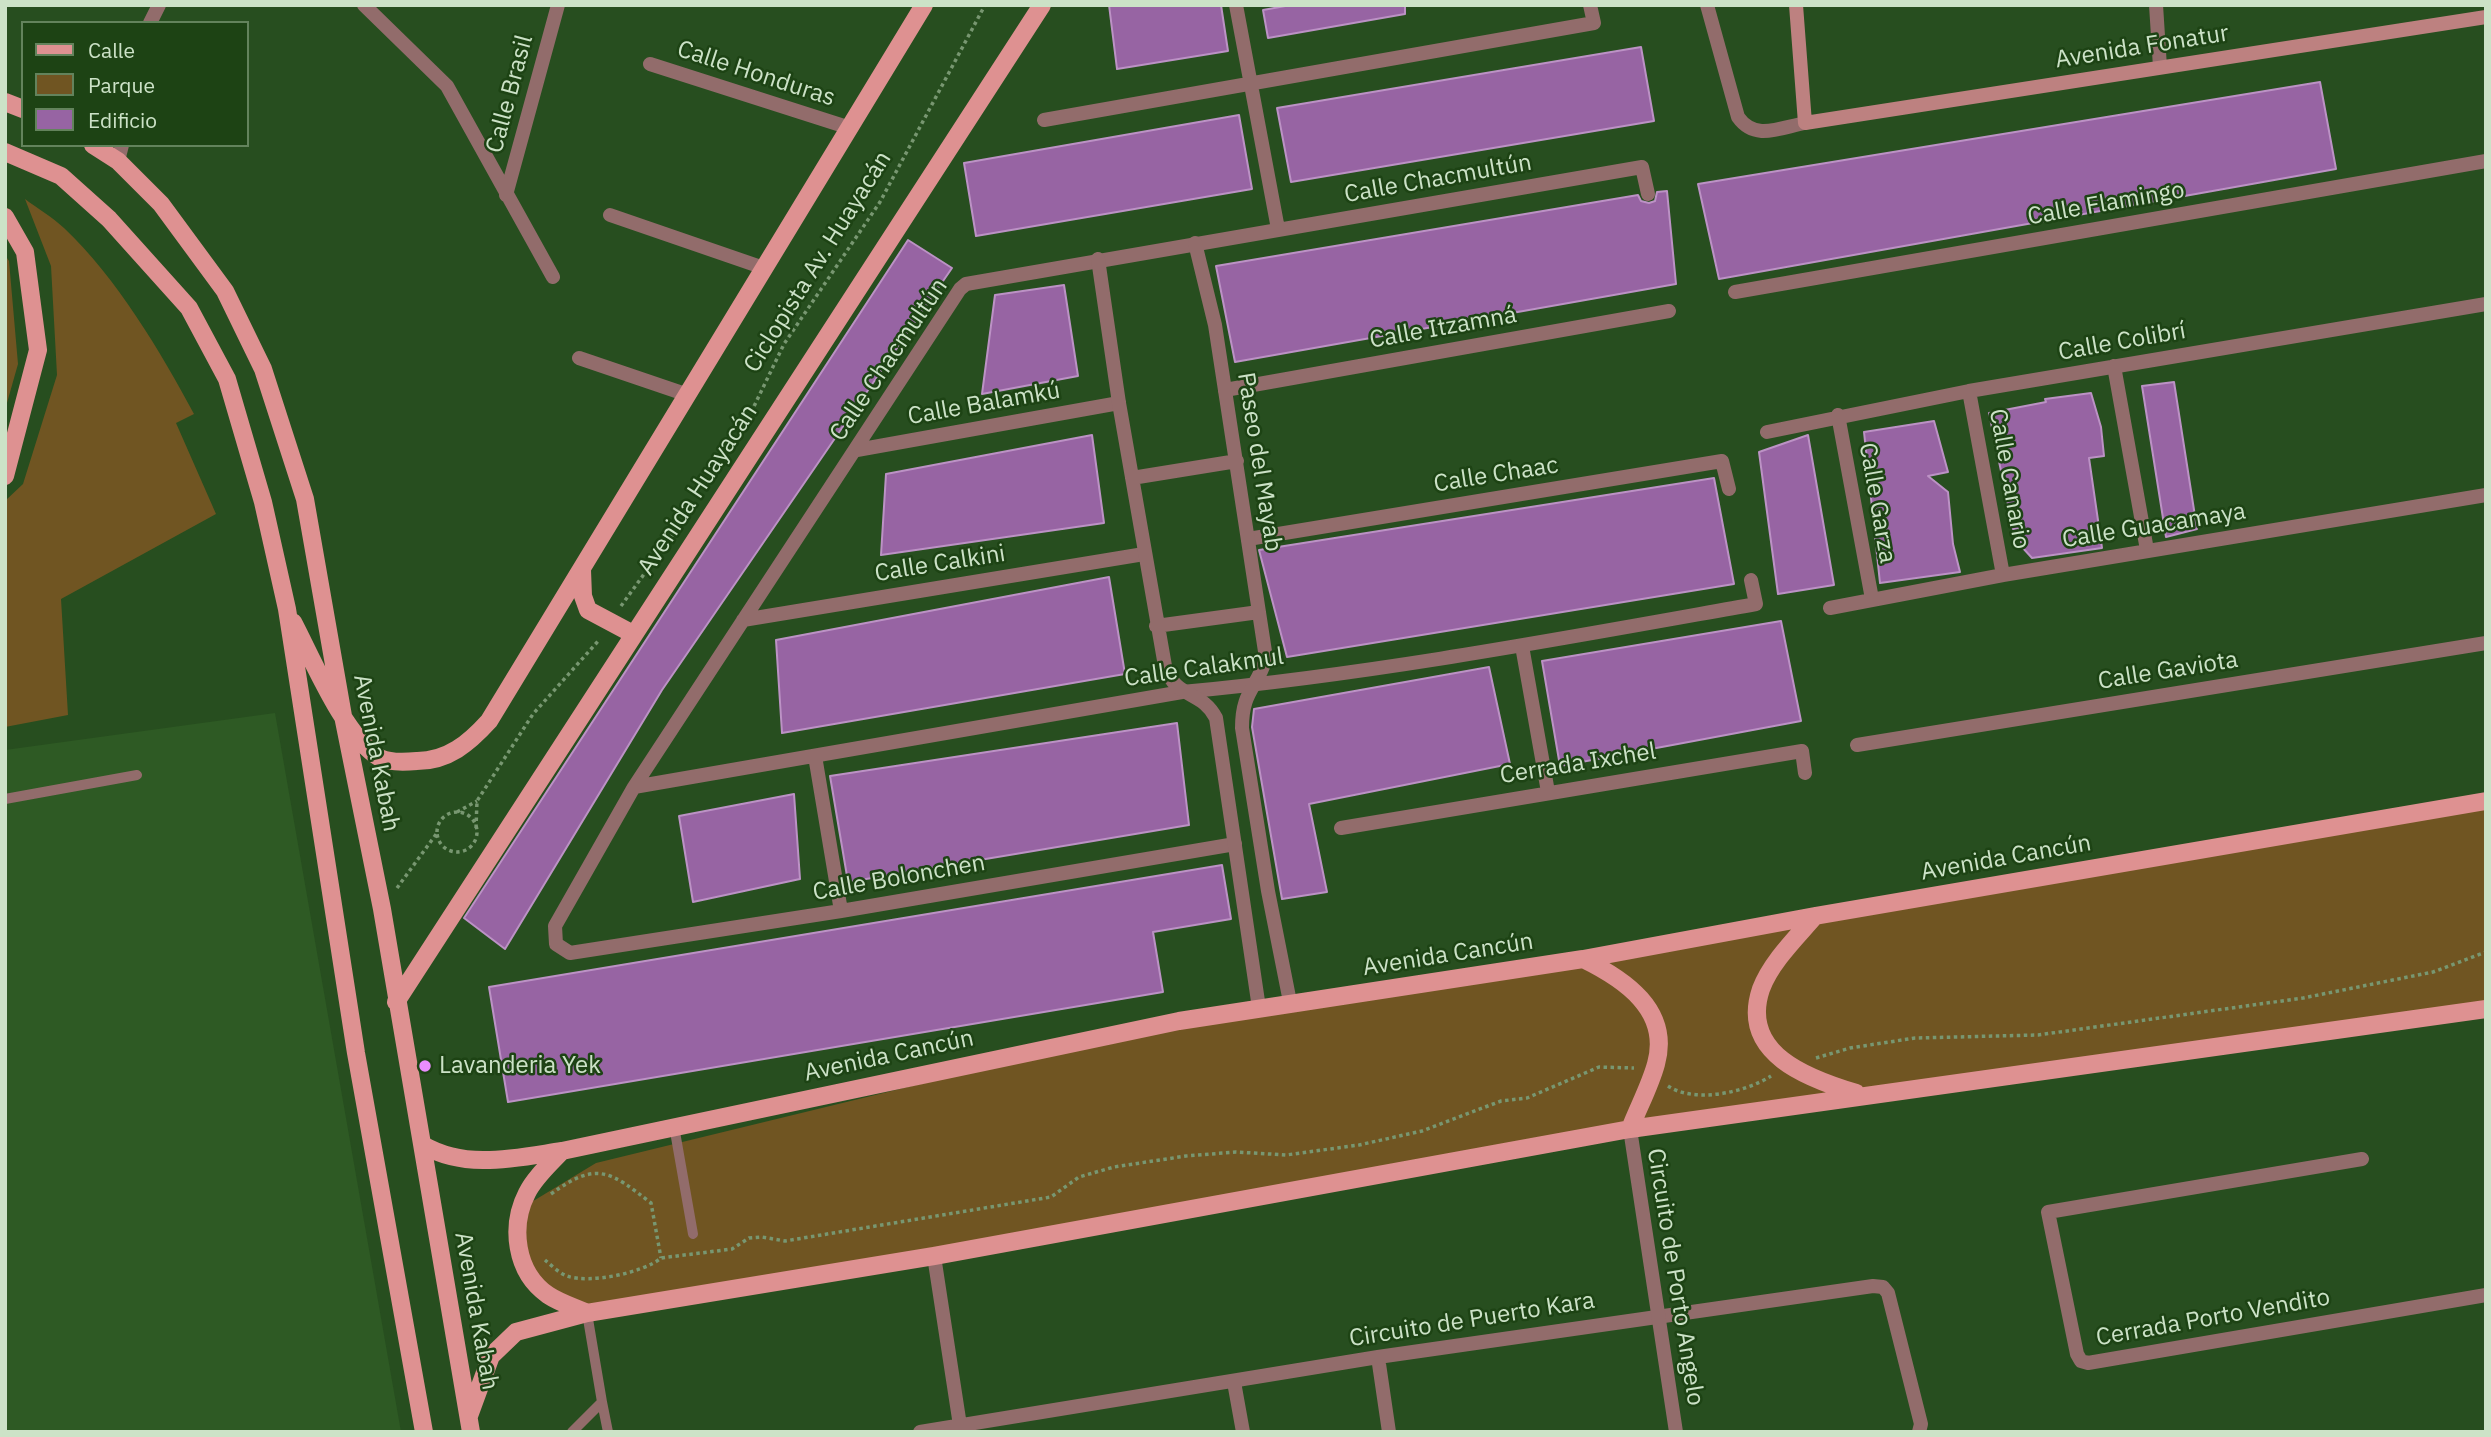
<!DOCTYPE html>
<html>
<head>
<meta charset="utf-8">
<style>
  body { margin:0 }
  #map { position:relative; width:2491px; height:1437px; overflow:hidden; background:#274e1f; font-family:"IBM Plex Sans",sans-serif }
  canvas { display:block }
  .frame { position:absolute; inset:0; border:7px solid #cce2c7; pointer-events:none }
  .legend { position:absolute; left:21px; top:21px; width:228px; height:126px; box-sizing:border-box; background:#1d4314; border:2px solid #63835c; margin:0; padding:9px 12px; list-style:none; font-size:21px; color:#cce2c7 }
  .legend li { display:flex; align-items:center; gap:14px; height:35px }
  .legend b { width:35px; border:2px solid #63835c }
</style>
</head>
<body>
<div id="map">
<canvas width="2491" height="1437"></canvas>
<div class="frame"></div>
<ul class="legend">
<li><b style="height:9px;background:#de9191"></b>Calle</li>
<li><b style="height:19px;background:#705522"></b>Parque</li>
<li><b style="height:19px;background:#9764a3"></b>Edificio</li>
</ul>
</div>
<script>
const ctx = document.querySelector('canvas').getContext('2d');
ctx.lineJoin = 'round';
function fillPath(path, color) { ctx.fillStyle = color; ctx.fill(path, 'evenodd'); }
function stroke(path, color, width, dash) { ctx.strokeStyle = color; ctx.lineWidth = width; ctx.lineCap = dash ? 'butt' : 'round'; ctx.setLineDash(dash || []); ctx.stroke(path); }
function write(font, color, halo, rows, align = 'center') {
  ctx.font = font + ' "IBM Plex Sans",sans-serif'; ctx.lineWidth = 5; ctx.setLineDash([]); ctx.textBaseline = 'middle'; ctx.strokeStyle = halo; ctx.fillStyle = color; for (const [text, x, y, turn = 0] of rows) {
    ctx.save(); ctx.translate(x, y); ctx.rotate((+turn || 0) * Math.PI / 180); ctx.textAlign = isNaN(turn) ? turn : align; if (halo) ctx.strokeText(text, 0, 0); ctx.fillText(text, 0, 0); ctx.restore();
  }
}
fillPath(new Path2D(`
  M275,713L401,1432H5V750Z`), '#2e5a24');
fillPath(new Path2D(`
  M25,199C37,208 52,217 64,228C116,277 161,352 194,414L176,423L216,514L61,599L68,715L5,727V501L23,484L57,375L51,266Z
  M5,255L9,261L18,364L5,410Z
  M2486,801V1008L1583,1138L575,1308L526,1267L520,1209L596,1163L1179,1021Z`), '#705522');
const building = new Path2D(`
  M1109,5H1221L1228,51L1117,69Z
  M1291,5H1405V14L1268,38L1263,10Z
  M1641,47L1654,121L1291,182L1277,108Z
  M2320,82L2336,169L1719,279L1698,184Z
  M1239,115L1252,189L976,236L964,163Z
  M1667,191L1676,284L1235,362L1216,266L1638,195L1641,201L1649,203L1655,201L1657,192Z
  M908,240L952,268L662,690L505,949L464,918Z
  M1064,285L1078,376L982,394L995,295Z
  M2174,382L2197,529L2166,537L2142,386Z
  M2091,393L2101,427L2104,456L2089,458L2102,548L2032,558L2022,547L2019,528L2013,529L1989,413L2046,402L2045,399Z
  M1934,421L1948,472L1928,476L1948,492L1953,544L1960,572L1880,583L1864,432Z
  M1092,435L1104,523L881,555L886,474Z
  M1808,435L1834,585L1778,594L1759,452Z
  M1714,478L1734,584L1287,657L1259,550Z
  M1109,577L1125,674L782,733L776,640Z
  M1781,621L1801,721L1560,766L1542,661Z
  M1489,667L1510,764L1309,804L1327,892L1282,899L1252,727L1254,709Z
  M1177,723L1189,825L848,882L830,776Z
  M794,794L800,879L693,902L679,816Z
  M1222,865L1231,919L1153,932L1163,992L508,1102L489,987Z`);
fillPath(building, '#9764a3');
stroke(building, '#bc92c5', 2);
stroke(new Path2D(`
  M745,425L784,344L880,202L985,5
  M621,606L676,530
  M457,812L477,801
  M437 832a20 20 0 1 1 40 0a20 20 0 1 1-40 0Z
  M476,828L477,801L533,714L600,639
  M397,888L437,833
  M1816,1058L1850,1048L1915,1038L2038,1035L2303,998L2433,972L2486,952
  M1668,1086C1695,1104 1746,1092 1771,1076
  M551,1194C597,1160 611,1172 651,1203L661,1258
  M545,1260C551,1265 559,1273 567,1276C589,1284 643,1273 661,1258L732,1249L749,1238L762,1237L785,1241L1051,1197L1079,1177L1114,1167L1186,1156L1236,1152L1286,1155L1359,1145L1422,1131L1501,1101L1527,1098L1599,1067L1634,1068`), '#789771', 3.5, [3.5, 3.5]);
stroke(new Path2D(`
  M5,799L137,775
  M674,1126L693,1234
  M602,1402L608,1432
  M572,1432L602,1402L587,1313`), '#926c6b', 10);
stroke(new Path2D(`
  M364,5L447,86L553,277
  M1236,5L1278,229
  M1707,5L1738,117C1755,141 1779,128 1805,123
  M2156,5L2160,67
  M650,64L847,127
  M1044,120L1594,23L1590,5
  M506,195L558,5
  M610,215L764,268
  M1735,292L2486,161
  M579,358L688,395
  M2114,366L2147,550
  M1225,390L1669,311
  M1969,391L2003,575
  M1838,415L1872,599
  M1767,432L1969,391L2486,304
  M857,450L1119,403
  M1248,539L1722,461L1729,489
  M1830,608L2003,575L2486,495
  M743,620L1144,554
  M1522,646L1548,792
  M1857,745L2486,643
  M815,756L841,911
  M634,787L1182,692C1374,674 1565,638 1756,604L1751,580
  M1341,828L1802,751L1805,773
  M1235,844L841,911L570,953L556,944L555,926L634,787L960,289L966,284L1642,167L1648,194
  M2362,1159L2048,1212L2077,1354L2081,1361L2088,1363L2486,1295
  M934,1256L961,1432
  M1378,1357L1389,1432
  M1234,1382L1243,1432
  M920,1432L1378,1357L1873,1286L1883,1287L1888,1293L1921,1424L1919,1432`), '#926c6b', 14);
stroke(new Path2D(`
  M150,23L159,5
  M118,161L122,145
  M1195,243L1215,325L1266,658C1257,689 1242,690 1242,728L1268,891L1290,1002
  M1098,259L1119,403L1165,666C1175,699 1202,690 1216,718L1259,1008
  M1132,478L1237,461
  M1156,626L1259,612
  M1630,1129L1676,1432`), '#926c6b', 14);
stroke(new Path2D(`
  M1796,5L1805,123L2486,17`), '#bd8180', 14);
stroke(new Path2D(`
  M5,102L23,109
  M93,145L118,161L161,204L225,291L263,369L305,499L343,716L382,909L471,1432
  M5,152L61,176L109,219L189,308L227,379L263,502L287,609L356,1053L424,1432
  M5,217L25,252L38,350L5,476
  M582,570L583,596L588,610L633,634
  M293,622C312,658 345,738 380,758C390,763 406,762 417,761C448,761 469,743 489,721L924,5
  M1815,916C1797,937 1771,962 1761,989C1739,1054 1809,1079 1856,1093
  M1583,959C1624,979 1671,1010 1656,1064C1650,1086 1638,1108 1630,1129
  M396,1002L1042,5
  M423,1145C466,1170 515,1158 562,1151L1179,1021L1583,959L1815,916L2486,801
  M562,1151C550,1164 535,1177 527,1193C510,1226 515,1272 548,1295C560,1303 574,1307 587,1313
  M469,1416L491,1356L516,1332L587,1313L934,1256L1630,1129L2486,1009`), '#de9191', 18);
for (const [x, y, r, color] of [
  [425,1066,7,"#e98dfe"]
]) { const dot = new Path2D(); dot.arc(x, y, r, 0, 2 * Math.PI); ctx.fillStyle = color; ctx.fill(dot); stroke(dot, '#1d4314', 2.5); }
write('24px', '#cce2c7', '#1d4314', [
  ["Avenida Fonatur",2142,47,-9],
  ["Calle Honduras",756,74,18],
  ["Calle Brasil",510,94,-75],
  ["Calle Chacmultún",1438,179,-10],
  ["Calle Flamingo",2106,204,-10],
  ["Ciclopista Av. Huayacán",818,262,-58],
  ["Calle Itzamná",1443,328,-10],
  ["Calle Colibrí",2122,342,-10],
  ["Calle Chacmultún",889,360,-56],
  ["Calle Balamkú",984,404,-10],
  ["Paseo del Mayab",1259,462,81],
  ["Calle Chaac",1496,475,-9],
  ["Calle Canario",2009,479,80],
  ["Avenida Huayacán",698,490,-57],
  ["Calle Garza",1877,503,80],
  ["Calle Guacamaya",2154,526,-9],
  ["Calle Calkini",940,564,-9],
  ["Calle Calakmul",1204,668,-8],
  ["Calle Gaviota",2168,671,-9],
  ["Avenida Kabah",376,753,79],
  ["Cerrada Ixchel",1578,764,-9],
  ["Avenida Cancún",2006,858,-10],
  ["Calle Bolonchen",899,878,-10],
  ["Avenida Cancún",1448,955,-9],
  ["Avenida Cancún",889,1056,-12],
  ["Circuito de Porto Angelo",1675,1277,81],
  ["Avenida Kabah",476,1311,80],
  ["Cerrada Porto Vendito",2213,1318,-10],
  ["Circuito de Puerto Kara",1472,1320,-9]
]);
write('24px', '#cce2c7', '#1d4314', [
  ["Lavanderia Yek",439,1066]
], 'left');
</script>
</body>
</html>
